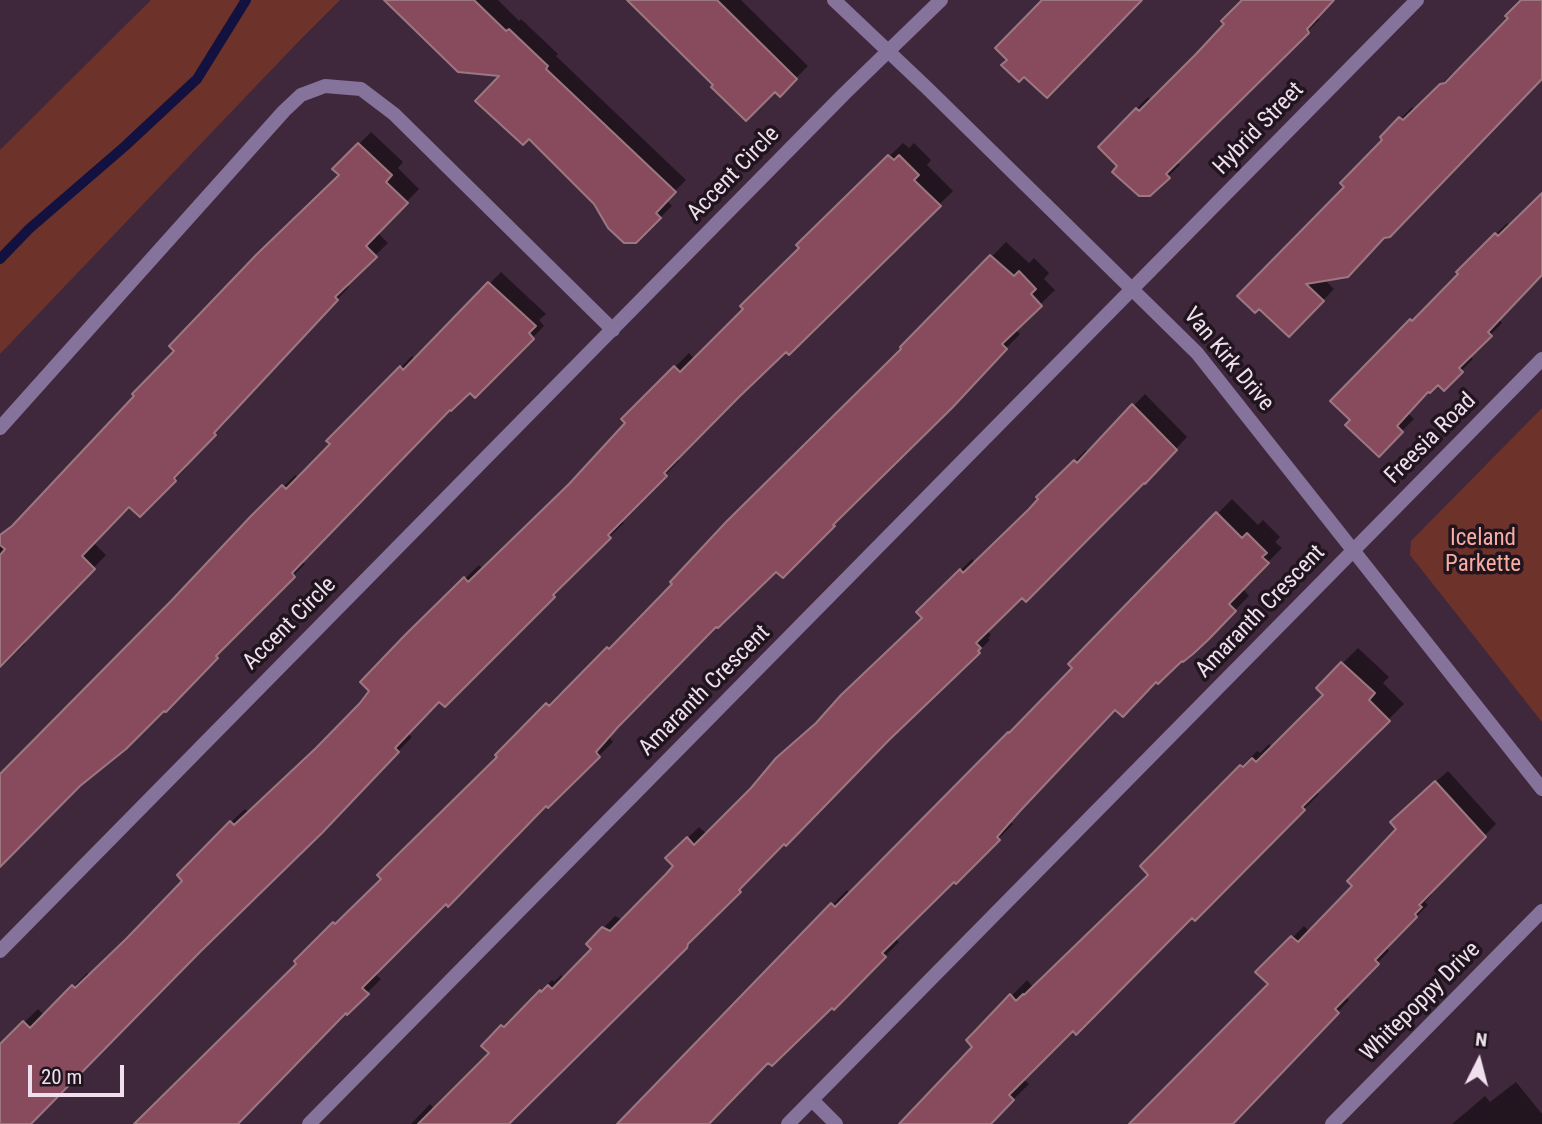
<!DOCTYPE html>
<html>
<head>
<meta charset="utf-8">
<style>
  body { margin:0 }
  #map { position:relative; width:1542px; height:1124px; overflow:hidden; background:#40283c; font-family:"Roboto Condensed",sans-serif }
  canvas { display:block }
  .north { position:absolute; left:1444px; top:1026px; width:70px; height:70px; -webkit-text-stroke:5px #20151e; paint-order:stroke; rotate:6deg; font-size:19px; font-weight:700; line-height:28px; text-align:center; color:#f0e0ed }
  .north::after { content:''; display:block; margin:auto; width:24px; height:32px; background:#f0e0ed; clip-path:polygon(50% 0,100% 100%,50% 72%,0 100%) }
  .scale { position:absolute; left:28px; top:1065px; width:96px; height:32px; box-sizing:border-box; border:4px solid #f0e0ed; border-top:0; padding-left:9px; font-size:21px; line-height:24px; white-space:nowrap; color:#f0e0ed; -webkit-text-stroke:5px #20151e; paint-order:stroke }
</style>
</head>
<body>
<div id="map">
<canvas width="1542" height="1124"></canvas>
<div class="north">N</div>
<div class="scale">20 m</div>
</div>
<script>
const ctx = document.querySelector('canvas').getContext('2d');
ctx.lineJoin = 'round';
function fillPath(path, color) { ctx.fillStyle = color; ctx.fill(path, 'evenodd'); }
function stroke(path, color, width, dash) { ctx.strokeStyle = color; ctx.lineWidth = width; ctx.lineCap = dash ? 'butt' : 'round'; ctx.setLineDash(dash || []); ctx.stroke(path); }
function write(font, color, halo, rows, align = 'center') {
  ctx.font = font + ' "Roboto Condensed",sans-serif'; ctx.lineWidth = 7; ctx.setLineDash([]); ctx.textBaseline = 'middle'; ctx.strokeStyle = halo; ctx.fillStyle = color; for (const [text, x, y, turn = 0] of rows) {
    ctx.save(); ctx.translate(x, y); ctx.rotate((+turn || 0) * Math.PI / 180); ctx.textAlign = isNaN(turn) ? turn : align; if (halo) ctx.strokeText(text, 0, 0); ctx.fillText(text, 0, 0); ctx.restore();
  }
}
fillPath(new Path2D(`
  M151,0H340L299,41L0,354V150Z
  M1542,408V722L1410,555L1411,541Z`), '#6d332b');
fillPath(new Path2D(`
  M387,0H498L519,21L521,19L558,54L556,56L686,180L666,200L672,206L635,242L596,202L503,75Z
  M630,0H741L808,66L780,94L775,89L715,85Z
  M1245,0H1333L1318,15L1319,20L1176,161L1180,165L1150,194L1100,147L1148,97L1152,101L1227,24Z
  M1523,0H1542V77L1384,236L1325,280L1334,289L1289,335L1258,306L1346,187L1385,140L1383,137L1412,107L1415,110L1453,73L1458,72L1510,18Z
  M371,132L403,162L398,168L419,189L377,232L388,243L346,284L349,287L225,419L227,421L185,465L187,467L140,515L130,505L93,542L106,555L23,642L25,644L0,669V539L341,175L335,169Z
  M903,143L909,148L914,143L931,160L927,165L953,191L789,353L786,350L677,458L679,461L621,520L624,523L565,580L567,582L445,705L440,700L408,734L412,737L335,817L26,1124H0V1065L5,1041L38,1009L45,1016L87,973L90,976L185,881L231,822L245,809L249,813L361,704L406,636L479,565L483,569L574,481L628,423L623,419L689,353L695,360L801,248L798,245Z
  M1542,195V274L1499,319L1502,323L1470,356L1473,359L1444,388L1438,382L1428,390L1408,413L1414,419L1379,454L1352,420L1332,401L1423,309L1424,310L1461,274L1459,272L1507,223L1511,226Z
  M1006,242L1029,263L1034,258L1049,273L1044,279L1055,290L1015,329L1020,334L783,576L776,569L716,625L609,737L613,742L374,973L381,979L348,1012L346,1011L239,1124H136L383,879L548,705L562,691L564,693L622,635L624,636Z
  M501,272L546,314L539,320L544,326L475,396L470,391L412,445L302,561L305,564L226,643L228,645L177,698L79,784L0,864V775L108,668L295,475L299,478L332,444L329,441L412,356L416,360Z
  M1145,394L1187,437L1156,470L987,630L991,635L988,638L990,640L784,842L749,877L751,879L699,931L698,935L536,1097L508,1124H411L430,1104L435,1110L491,1053L503,1026L514,1015L516,1017L552,980L554,982L561,975L564,979L594,949L588,944L615,916L623,920L675,866L667,858L699,827L707,834L924,618L918,612L972,559L976,563L1032,508L1050,486L1086,450L1089,452Z
  M1232,499L1258,525L1263,520L1280,537L1275,542L1282,548L1242,588L1249,596L1192,653L1116,708L1034,794L1010,821L1013,824L956,882L954,879L895,938L899,942L834,1008L832,1005L768,1061L706,1124H618L847,890L850,894L1075,668L1071,664Z
  M1358,648L1389,677L1383,683L1404,704L1316,791L1319,794L1253,861L1192,916L1023,1079L1029,1084L989,1124H924L975,1047L974,1034L1027,980L1033,987L1040,980L1041,981L1150,874L1142,866L1257,751L1260,753L1269,744L1273,748L1325,695L1318,688Z
  M1448,771L1496,824L1429,892L1432,894L1425,902L1428,905L1386,947L1389,951L1345,996L1349,1000L1231,1124H1133L1271,984L1258,972L1304,926L1310,932L1354,886L1398,829L1403,811Z
  M1516,1082L1542,1114V1124H1452L1485,1096L1490,1102Z`), '#0007');
stroke(new Path2D(`
  M0,259L29,229L124,147L197,79L246,0`), '#12113f', 10);
const building = new Path2D(`
  M384,0H474L506,31L509,29L548,66L546,69L676,192L656,213L661,218L636,243H624L608,228L594,204L529,139L523,145L475,101L499,76L458,72Z
  M627,0H717L797,79L780,97L775,92L746,121L711,87L713,85Z
  M1042,0H1142L1047,98L1024,77L1019,82L1001,65L1007,60L995,48Z
  M1242,0H1334L1307,29L1309,33L1166,174L1170,178L1150,196H1139L1112,172L1117,166L1098,147L1136,108L1139,111L1196,54L1224,24L1221,21Z
  M1521,0H1542V79L1390,237L1384,238L1348,277L1306,284L1324,301L1289,337L1259,309L1255,313L1237,296L1344,187L1340,183L1382,140L1380,137L1399,117L1403,120L1440,84L1445,83L1508,18L1505,16Z
  M358,143L392,175L386,182L408,203L366,246L377,257L335,297L338,300L214,433L216,435L174,478L176,481L140,517L129,507L82,556L95,569L0,667V555L5,549L0,545V535L12,526L134,396L132,394L174,351L169,346L257,254L339,175L332,169Z
  M888,155L894,160L899,155L919,175L914,180L941,206L789,355L786,352L739,397L664,473L667,476L608,535L611,538L553,595L555,597L445,707L439,702L395,748L399,752L322,833L201,951L31,1124H0V1044L23,1021L30,1028L72,985L75,988L126,939L182,881L177,875L230,821L234,825L316,748L360,703L369,691L360,682L405,635L464,577L468,582L569,484L625,423L621,419L674,366L680,372L743,309L740,306L799,248L796,245Z
  M1542,193V275L1488,332L1492,336L1459,368L1463,372L1444,391L1438,385L1430,393L1428,392L1397,426L1403,432L1379,457L1345,425L1350,420L1330,401L1410,319L1412,321L1458,274L1456,272L1495,233L1498,236Z
  M990,255L1014,276L1019,271L1036,289L1031,294L1042,306L1002,344L1007,349L952,408L833,525L835,526L783,578L776,572L718,628L716,627L618,727L596,752L600,757L548,808L546,806L448,907L446,904L362,988L369,994L347,1015L346,1013L238,1124H134L296,964L294,961L333,922L335,924L381,879L377,875L497,757L495,755L546,703L549,706L607,647L609,649L672,584L670,582L726,522L901,349L900,347Z
  M488,282L536,326L529,333L534,339L475,398L470,393L451,411L450,410L292,573L295,577L216,656L218,658L166,712L164,711L126,749L80,786L0,867V774L171,601L251,516L282,485L286,489L330,444L326,441L400,366L403,370Z
  M1132,404L1177,450L1145,484L1144,483L1026,602L1022,598L976,643L981,648L978,651L980,653L889,740L786,846L784,844L739,890L741,892L688,944L687,948L509,1124H418L489,1053L481,1046L501,1025L504,1027L540,990L541,992L548,985L552,989L591,949L586,944L602,927L610,931L666,874L673,866L665,858L687,837L694,845L751,788L776,758L816,723L841,695L922,618L916,612L960,569L963,573L1029,509L1038,499L1036,497L1074,460L1077,463Z
  M1216,512L1242,538L1247,533L1267,553L1262,557L1269,563L1229,604L1236,611L1209,639L1193,654L1183,662L1182,661L1158,684L1156,682L1123,717L1115,710L1020,811L997,837L1000,840L956,884L954,882L882,953L886,957L834,1010L832,1008L772,1066L768,1063L709,1124H617L831,903L835,907L1008,732L1009,733L1072,668L1068,664Z
  M1341,662L1375,693L1369,700L1390,721L1302,807L1305,810L1195,921L1192,918L1076,1035L1073,1031L1009,1095L1014,1100L991,1124H899L972,1047L966,1040L973,1033L1010,994L1016,1001L1023,994L1024,995L1148,875L1140,866L1240,765L1243,767L1252,758L1256,762L1323,695L1316,688Z
  M1435,781L1486,837L1419,905L1422,907L1415,914L1417,917L1375,960L1379,964L1335,1009L1339,1013L1233,1124H1129L1268,984L1255,972L1291,936L1298,942L1352,886L1347,881L1396,829L1390,822Z`);
fillPath(building, '#884b5d');
stroke(building, '#9c7780', 2);
stroke(new Path2D(`
  M0,428L284,111L301,95L325,86L361,89L394,114L613,330
  M0,951L844,94L941,0
  M812,1100L836,1124
  M309,1124L1417,0
  M788,1124L1542,359
  M1332,1124L1542,911`), '#86739c', 14);
stroke(new Path2D(`
  M834,0L927,88L1197,353L1542,789`), '#86739c', 14);
write('23px', '#f0e0ed', '#20151e', [
  ["Hybrid Street",1259,129,-46],
  ["Accent Circle",734,174,-46],
  ["Van Kirk Drive",1228,360,50],
  ["Freesia Road",1431,439,-45],
  ["Amaranth Crescent",1261,612,-46],
  ["Accent Circle",290,624,-45],
  ["Amaranth Crescent",705,691,-45],
  ["Whitepoppy Drive",1421,1002,-45]
]);
write('23px', '#f9ada0', '#20151e', [
  ["Iceland",1483,539],
  ["Parkette",1483,565]
]);
</script>
</body>
</html>
